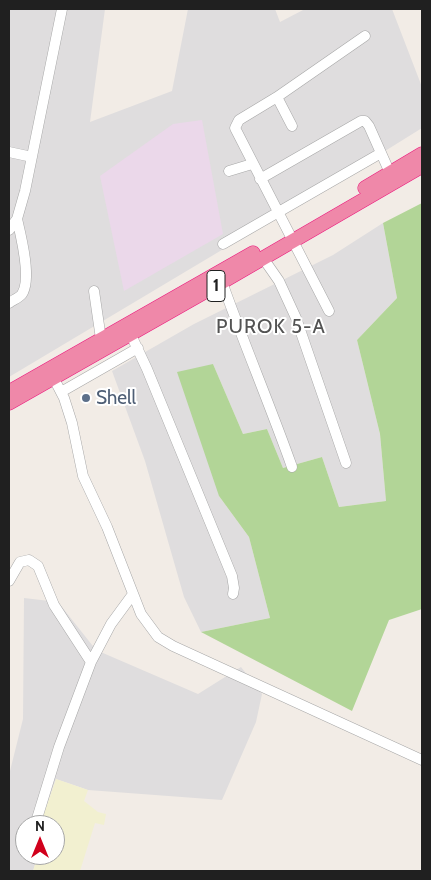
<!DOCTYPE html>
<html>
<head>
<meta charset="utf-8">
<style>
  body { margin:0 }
  #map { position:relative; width:431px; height:880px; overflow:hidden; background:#f2ece6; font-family:Cabin,sans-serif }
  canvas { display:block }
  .frame { position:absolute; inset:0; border:10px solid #202020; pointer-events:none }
  .north { position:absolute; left:15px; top:815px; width:50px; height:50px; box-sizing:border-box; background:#fff; border:1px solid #a6a6a6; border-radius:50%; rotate:0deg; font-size:14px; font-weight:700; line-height:20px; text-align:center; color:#202020 }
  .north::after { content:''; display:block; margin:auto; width:18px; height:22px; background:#d1001c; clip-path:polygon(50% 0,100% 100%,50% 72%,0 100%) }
</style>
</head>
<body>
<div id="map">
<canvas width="431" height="880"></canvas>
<div class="frame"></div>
<div class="north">N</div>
</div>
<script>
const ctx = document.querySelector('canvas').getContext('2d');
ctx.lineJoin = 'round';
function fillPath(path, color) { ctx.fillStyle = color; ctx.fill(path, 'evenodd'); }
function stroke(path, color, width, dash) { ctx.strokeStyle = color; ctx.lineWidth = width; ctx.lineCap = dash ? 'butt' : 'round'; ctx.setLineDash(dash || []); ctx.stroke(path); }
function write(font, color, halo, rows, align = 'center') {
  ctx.font = font + ' Cabin,sans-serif'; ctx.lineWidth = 4; ctx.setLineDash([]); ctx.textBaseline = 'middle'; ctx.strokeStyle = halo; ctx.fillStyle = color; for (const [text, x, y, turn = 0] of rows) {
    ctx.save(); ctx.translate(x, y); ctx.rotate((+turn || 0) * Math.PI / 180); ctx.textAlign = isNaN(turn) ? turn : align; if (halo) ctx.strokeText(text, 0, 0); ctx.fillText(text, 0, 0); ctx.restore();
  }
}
fillPath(new Path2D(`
  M9,9H105L90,122L172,91L188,9H275L280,22L305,9H392L422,87V128L324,189L9,377Z
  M383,223L397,298L357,340L380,434L386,501L339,507L322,457L283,468L267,429L243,434L213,364L219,496L249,537L270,618L201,632L184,597L145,461L112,371L194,324L333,255Z
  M24,598L58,602L96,650L198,694L241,667L262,694L256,722L222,800L88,790L56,779L40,825H25V855H38L33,871H9V775L23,719Z`), '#dfddde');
fillPath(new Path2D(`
  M202,120L223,234L124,291L100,176L173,124Z`), '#ebd8ea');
fillPath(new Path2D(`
  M56,779L88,790L84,801L98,812L106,814L104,825L95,823L80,871H33L38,855H55V825H40Z`), '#f2f0d0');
fillPath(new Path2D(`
  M422,203V609L389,620L352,711L201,632L270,618L249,537L219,496L177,372L213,364L243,434L267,429L283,468L322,457L339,507L386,501L380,434L357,340L397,298L383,223Z`), '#b2d597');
const minor = new Path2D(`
  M277,97L292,126
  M9,152L32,157
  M229,171L252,164
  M260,179L361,121H365L369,126L390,173
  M9,230L17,219L25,191L62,9
  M223,244L381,153
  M263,258L279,281L296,318L346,463
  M222,282C244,344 270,405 292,467
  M94,291L101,339
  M9,303C13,300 19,298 22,294C32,279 21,236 17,219
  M329,311L235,128L239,120L277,97L365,36
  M131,335L147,369L232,576L234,588L233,594
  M51,373L64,398L72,423L83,476L107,527L141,614L158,637L173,646L422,760
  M61,392L138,348
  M9,581L20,562L29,560L38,566L54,605L91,662L59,747L35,825
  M91,662L111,624L133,594`);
const highway = new Path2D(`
  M365,188L422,154
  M9,392L253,253
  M9,403L222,282L422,166`);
stroke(minor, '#a7a7a7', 11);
stroke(highway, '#eb187d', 15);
stroke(minor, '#fff', 10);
stroke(highway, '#ef88a9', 14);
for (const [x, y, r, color] of [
  [86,398,5,"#5c6f8a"]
]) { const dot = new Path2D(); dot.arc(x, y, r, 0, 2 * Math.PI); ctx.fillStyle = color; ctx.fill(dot); stroke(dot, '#fff', 2); }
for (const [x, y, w] of [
  [216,286,18]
]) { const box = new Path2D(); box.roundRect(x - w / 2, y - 15.5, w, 31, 4); ctx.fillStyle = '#fff'; ctx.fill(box); stroke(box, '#202020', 1); }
write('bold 18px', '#202020', null, [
  ["1",216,286]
]);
write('19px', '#4e5e75', '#fff', [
  ["Shell",96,398]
], 'left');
ctx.letterSpacing = '1px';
write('20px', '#535353', '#fff', [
  ["PUROK 5-A",271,327]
]);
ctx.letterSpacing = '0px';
</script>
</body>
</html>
